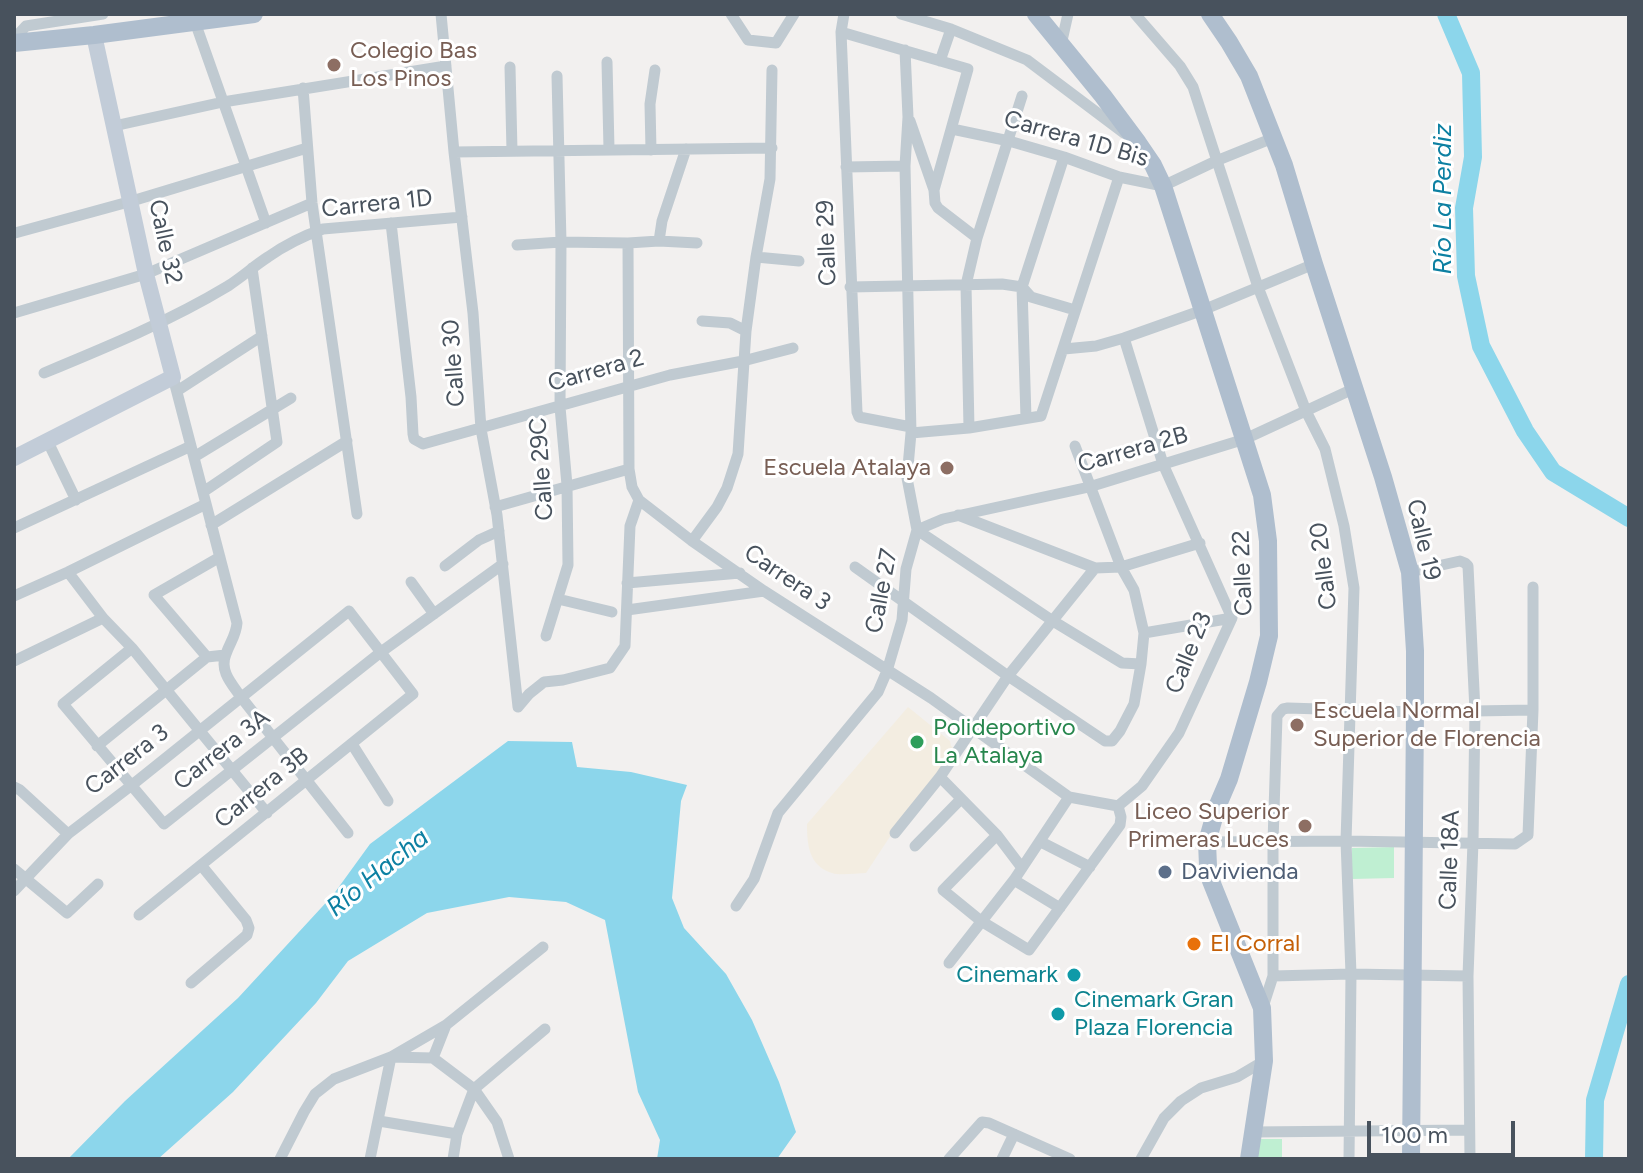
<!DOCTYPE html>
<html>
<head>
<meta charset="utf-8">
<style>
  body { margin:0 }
  #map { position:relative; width:1643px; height:1173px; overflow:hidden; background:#f2f0ef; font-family:Figtree,sans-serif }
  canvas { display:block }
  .frame { position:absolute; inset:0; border:16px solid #48525d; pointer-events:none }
  .scale { position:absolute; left:1367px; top:1121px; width:148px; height:36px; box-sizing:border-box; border:4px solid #48525d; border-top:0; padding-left:10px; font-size:24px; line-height:28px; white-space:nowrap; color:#48525d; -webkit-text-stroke:6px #fff; paint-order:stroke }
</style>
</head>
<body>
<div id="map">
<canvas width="1643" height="1173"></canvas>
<div class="frame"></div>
<div class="scale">100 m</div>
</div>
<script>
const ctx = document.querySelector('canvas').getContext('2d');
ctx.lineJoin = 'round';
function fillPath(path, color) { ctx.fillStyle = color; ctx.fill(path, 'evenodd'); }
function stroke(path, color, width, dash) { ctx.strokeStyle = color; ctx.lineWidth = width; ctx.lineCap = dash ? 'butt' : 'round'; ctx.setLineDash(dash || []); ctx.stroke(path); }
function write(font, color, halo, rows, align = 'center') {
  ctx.font = font + ' Figtree,sans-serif'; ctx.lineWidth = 6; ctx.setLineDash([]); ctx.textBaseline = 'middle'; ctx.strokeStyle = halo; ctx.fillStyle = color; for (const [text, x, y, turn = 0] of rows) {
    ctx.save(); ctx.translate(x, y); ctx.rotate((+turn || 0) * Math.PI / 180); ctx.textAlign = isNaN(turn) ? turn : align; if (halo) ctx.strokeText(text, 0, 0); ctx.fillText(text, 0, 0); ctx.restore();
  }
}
fillPath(new Path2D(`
  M1394,847V878L1352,879V848Z
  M1254,1139H1282V1159H1253Z`), '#bfefd2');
fillPath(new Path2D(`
  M908,707L950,741L951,746L957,751L891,835L866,873C856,873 841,876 832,873C809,866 807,845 807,824Z`), '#f3ede1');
fillPath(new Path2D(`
  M508,741L572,742L577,767L631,772L687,785L681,801L672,898L684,928L726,974L752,1020L779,1082L796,1132L777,1159H657L660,1140L638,1092L605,920L566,902L509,897L427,913L348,961L316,1003L233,1092L158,1159H68L125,1101L238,998L333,895L370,844Z`), '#8cd6eb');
stroke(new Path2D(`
  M1446,14L1471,73L1473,157L1464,208L1466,276L1481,346L1525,431L1553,472L1629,518
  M1594,1159L1595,1100L1629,984`), '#8cd6eb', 18);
stroke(new Path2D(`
  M441,14L454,152L473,313L481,429L497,515L518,707
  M731,14L748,40L776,43L794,14
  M844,14L841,32L857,412L859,417L911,427
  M901,14L951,29L1027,60L1124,133
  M1135,14L1180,66L1193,87L1258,287L1306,411L1325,449L1344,526L1354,588L1346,841L1351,974L1349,1159
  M195,22L266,223
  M841,32L968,69L934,190
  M14,39L26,26L103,14
  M1061,45L1068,14
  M940,61L951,29
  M607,62L609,149
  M510,67L512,151
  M303,88L312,203L357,514
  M910,121L934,190L935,203L938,208L977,238
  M114,126L223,102L446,66
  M952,129L1009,141L1064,157L1119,177L1163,186L1216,161L1273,138
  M651,150L650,104L655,70
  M454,152L772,148
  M846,167L905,166
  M391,223L411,397L413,434L414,439L423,444L670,375L743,361L793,348
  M15,233L132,201L307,148
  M659,241L662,221L686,149
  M628,243L629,469L632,487L639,500L692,541L764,591L931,698L1069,797L1118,806
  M517,245L561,242L628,243L659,241L697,243
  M756,257L799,261
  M850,287L1002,284L1022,287L1031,297L1075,310
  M14,313L146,274L312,203
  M702,321L730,323L746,331
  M1064,349L1096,346L1124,338L1203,310L1314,264
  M44,373C107,347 170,321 228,286C242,277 254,266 268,257C285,245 303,236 323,229L462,217
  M173,377L237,623C236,636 230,642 226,654C219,671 232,684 241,697L348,833
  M177,391L262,336
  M1026,418L1022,287L1064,157
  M969,428L966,285L977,238L1022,96
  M911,433L969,428L1041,416L1119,177
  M48,442L76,500
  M194,457L291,398
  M203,492L277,442L252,268
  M495,507L629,469
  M958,515L1095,568L1121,567L1200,543
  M211,525L347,441
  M14,528L191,446
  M917,530L943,519L1089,487L1245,439L1353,389
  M917,530L1053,621L1122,663L1141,664
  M692,541L717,507L727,488L738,454L746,331L756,257L770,179L772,70
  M445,566L479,540L499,531
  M855,567L1008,676L1105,741H1112L1120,731L1134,704L1141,664L1144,633L1134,590L1121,567L1075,446
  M68,572L103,618L132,648L267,813
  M1410,572L1460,561L1465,563L1468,566L1475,711L1473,842L1468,976L1470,1159
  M411,582L434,614
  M627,583L740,573
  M14,596L68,572L206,504
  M558,599L612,612
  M627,610L764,591
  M1144,633L1232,618
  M546,636L568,565L567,485L560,407L561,242L557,76
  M132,648L63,704L164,824L381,652L503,564
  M207,657L154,595L220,557
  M14,661L103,618
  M518,707L529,694L544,682L563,680L610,668L625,646L630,526L639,500
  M352,744L388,801
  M97,746L207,657L225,655
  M940,777L997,835L1022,868
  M14,787L20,790L68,834
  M1118,806L1142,786L1179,733L1232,618L1163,464L1124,338
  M895,833L940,777L1008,676L1095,568
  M997,835L943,890L981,921L1029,950L1120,825L1121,817L1118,806
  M1041,842L1090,867
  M1207,842L1346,841L1515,844L1528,835L1533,710V587
  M915,846L961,799
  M14,869L67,913L98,884
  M1014,880L1060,908
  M14,891L68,834L132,785L349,611L413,694L139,915
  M736,906L754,879L778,813L878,692L887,671L902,620L906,569L917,530L907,478L911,433L905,166L908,117L905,50
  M949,963L1014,880L1069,797
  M1273,976L1351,974L1468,976
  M191,983L247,935L249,928L246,920L201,865
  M1263,1007L1273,976V842L1277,716L1283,709L1288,708L1415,712L1533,710
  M433,1058L446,1025
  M379,1121L457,1134
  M1252,1132L1469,1130
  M280,1159L304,1112L315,1094L334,1079L391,1057L446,1025L543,947
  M370,1159L391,1057L433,1058L474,1089L497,1122L509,1159
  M453,1159L457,1134L474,1089L545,1029
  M949,1159L982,1122L989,1123L1070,1159
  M1002,1159L1014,1134
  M1141,1159L1164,1118L1181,1101L1201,1088L1237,1077L1264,1061`), '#c0cad1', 11);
stroke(new Path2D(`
  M14,458L173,377L146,274L94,35`), '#c2ccd8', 16);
stroke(new Path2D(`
  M1036,14L1103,96L1138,143L1153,165L1163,186L1262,495L1268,541L1269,636L1258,682L1229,779L1217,807L1207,842L1208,866L1211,881L1262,1008L1264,1061L1249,1159
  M1210,14L1229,42L1249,76L1284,165L1314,264L1383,477L1410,572L1415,651V712L1411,1159
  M14,43L94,35L254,14`), '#afbece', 18);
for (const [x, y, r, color] of [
  [334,65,8,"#8d6e63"],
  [947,468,8,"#8d6e63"],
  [1297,725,8,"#8d6e63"],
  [917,742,8,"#2e9e5b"],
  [1305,826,8,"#8d6e63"],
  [1165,872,8,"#5c6f8a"],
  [1194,944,8,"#e8710a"],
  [1074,975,8,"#0f9aa8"],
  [1058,1014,8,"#0f9aa8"]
]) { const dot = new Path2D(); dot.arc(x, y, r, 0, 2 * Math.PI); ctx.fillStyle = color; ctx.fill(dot); stroke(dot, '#fff', 3); }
write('24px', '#785e54', '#fff', [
  ["Colegio Bas",350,51],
  ["Los Pinos",350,79],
  ["Escuela Atalaya",931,468,"right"],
  ["Escuela Normal",1313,711],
  ["Superior de Florencia",1313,739],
  ["Liceo Superior",1289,812,"right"],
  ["Primeras Luces",1289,840,"right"]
], 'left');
write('24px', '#48525d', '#fff', [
  ["Carrera 1D Bis",1076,139,16],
  ["Carrera 1D",377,204,-6],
  ["Calle 32",165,242,78],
  ["Calle 29",827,243,-92],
  ["Calle 30",454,363,-94],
  ["Carrera 2",596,371,-16],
  ["Carrera 2B",1133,450,-16],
  ["Calle 29C",542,469,-94],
  ["Calle 19",1423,540,77],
  ["Calle 20",1324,566,-97],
  ["Calle 22",1243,573,-92],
  ["Carrera 3",787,578,34],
  ["Calle 27",882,591,-79],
  ["Calle 23",1189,653,-68],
  ["Carrera 3A",222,750,-38],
  ["Carrera 3",127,760,-38],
  ["Carrera 3B",262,788,-39],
  ["Calle 18A",1450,860,-88]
]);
write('24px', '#27864d', '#fff', [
  ["Polideportivo",933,728],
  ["La Atalaya",933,756]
], 'left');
write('24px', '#4e5e75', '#fff', [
  ["Davivienda",1181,872]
], 'left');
write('24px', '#c56008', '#fff', [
  ["El Corral",1210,944]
], 'left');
write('24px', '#0d838f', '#fff', [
  ["Cinemark",1058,975],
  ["Cinemark Gran",1074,1000,"left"],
  ["Plaza Florencia",1074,1028,"left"]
], 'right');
write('italic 26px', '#0d80a2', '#fff', [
  ["Río La Perdiz",1443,199,-90],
  ["Río Hacha",378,873,-39]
]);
</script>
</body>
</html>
